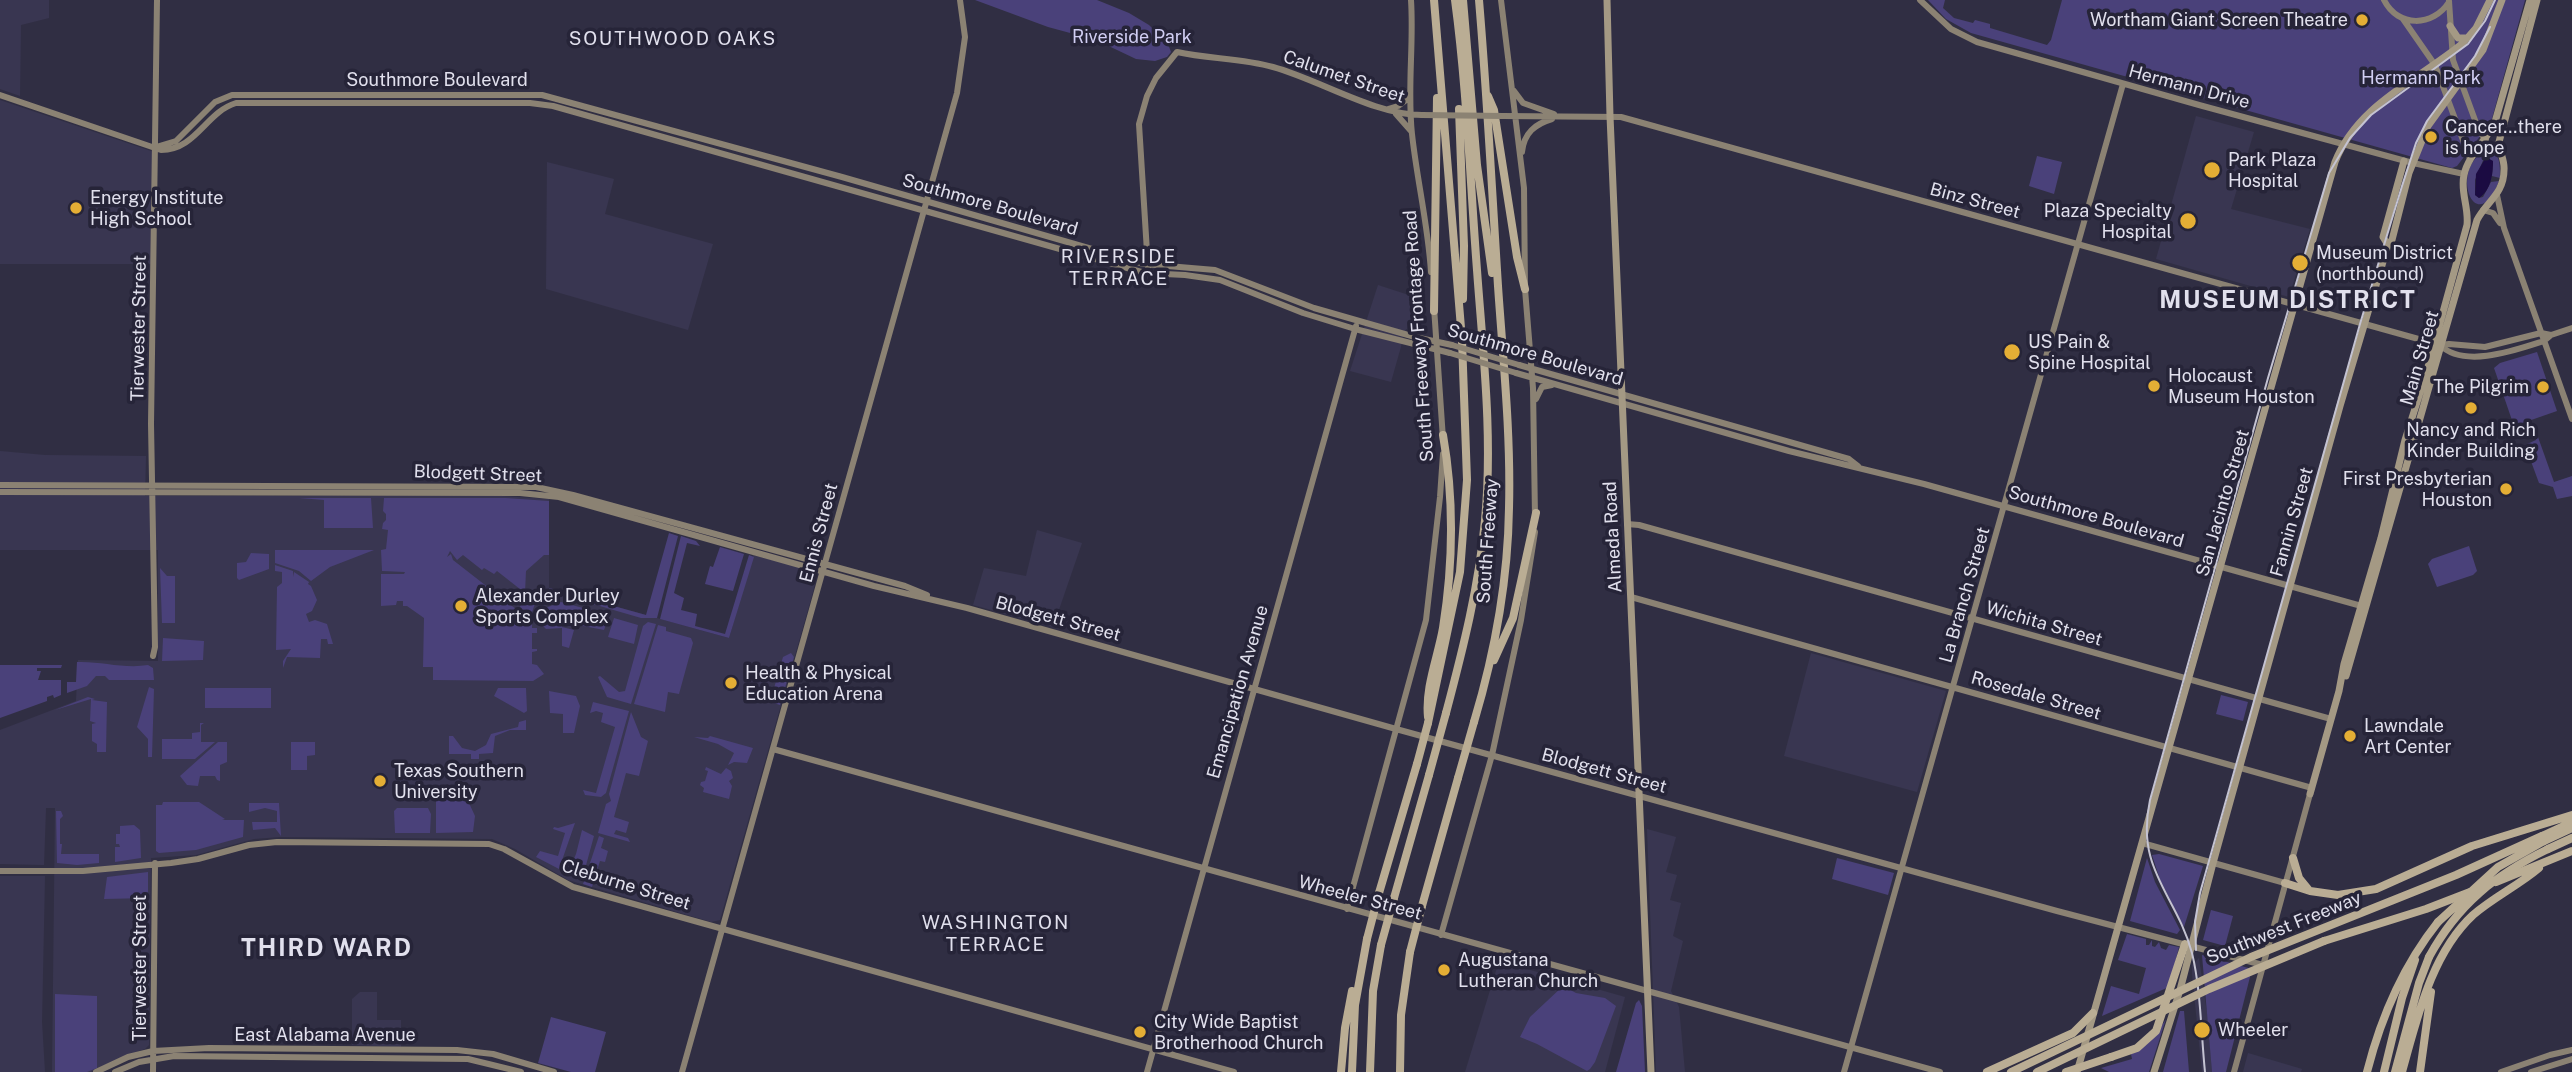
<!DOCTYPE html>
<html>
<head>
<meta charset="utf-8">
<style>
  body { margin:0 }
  canvas { display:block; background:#302e43 }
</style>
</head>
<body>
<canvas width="2572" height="1072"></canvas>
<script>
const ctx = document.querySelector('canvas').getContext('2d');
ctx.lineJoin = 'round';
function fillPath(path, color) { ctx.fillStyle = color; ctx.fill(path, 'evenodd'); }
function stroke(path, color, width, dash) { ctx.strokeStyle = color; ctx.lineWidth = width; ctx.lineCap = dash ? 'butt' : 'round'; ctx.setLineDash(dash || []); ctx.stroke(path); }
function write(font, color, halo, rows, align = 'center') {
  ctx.font = font + ' "Public Sans",sans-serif'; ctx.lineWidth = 7; ctx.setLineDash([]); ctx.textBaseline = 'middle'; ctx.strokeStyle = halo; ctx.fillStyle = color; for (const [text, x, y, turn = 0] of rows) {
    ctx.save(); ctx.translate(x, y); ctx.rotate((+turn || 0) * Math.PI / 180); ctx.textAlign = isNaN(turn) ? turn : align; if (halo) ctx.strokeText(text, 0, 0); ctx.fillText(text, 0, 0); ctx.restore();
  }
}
fillPath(new Path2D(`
  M0,0H49V18L21,25L20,96L0,89Z
  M0,100L154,152L151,264H0Z
  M2196,116L2254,132L2231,209L2310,229L2289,297L2156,259Z
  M547,162L614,179L605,214L713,244L688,330L546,289Z
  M1378,285L1424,300L1415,331L1406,329L1391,382L1350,371Z
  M0,451L45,455L146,456L145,496H502L549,499V588L729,638L753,555L813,571L816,578L813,592L720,920L711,922L568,880L515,849L492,839L280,837L254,839L196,855L151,858L149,1045L145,1049L127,1055L91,1072H52L55,808H46L44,865L0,864V730L76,701L78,660L158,661V550H0Z
  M1037,530L1082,543L1053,627L973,605L984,568L1026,576Z
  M1811,653L1946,691L1917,792L1784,756Z
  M1647,829L1676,837L1666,872L1677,875L1670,900L1681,903L1673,936L1683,941L1671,991L1679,1007L1685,1072H1656Z
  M0,876H45L42,1022L45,1072H0Z
  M2199,958L2208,1020L2212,1072H2202L2192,974V965Z
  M1499,961L1625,997L1605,1072H1465Z
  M360,992H377V1020H401V1047L352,1045V999Z
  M2248,1053L2302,1069L2301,1072H2243Z`), '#393651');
fillPath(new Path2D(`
  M975,0H1097L1129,13L1149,25L1168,44L1171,52L1167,57L1155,61L1136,59L1096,40L1048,27Z
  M1928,0H1945L1943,8L1954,18L1973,23L1975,20L1990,24V28L2047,45L2051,40L2062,0H2525L2491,122L2457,166L2452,168L1971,33L1946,19Z
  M2489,149C2501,153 2500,168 2500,178L2492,176L2493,161L2484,158L2475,180V195L2479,198L2483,197L2491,182L2499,181C2476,242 2446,166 2489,149Z
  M2037,156L2062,162L2054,194L2029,186Z
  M2537,352L2557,411L2514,426L2494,368L2500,363Z
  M2533,423L2554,482L2572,476V496L2557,499L2553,487L2539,483L2525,445L2536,440L2531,424Z
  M299,498H371L373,528H324V500Z
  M384,498H506L549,501V555H544L526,571L525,593L497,571L494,574L484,568L482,570L463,555L457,560L450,551L447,557L451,554L453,560L521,613L520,615L523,613L532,614V628H537V633H532V649H537V651L532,652V664L537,665L544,674L533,681L433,680V667H423L424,618L407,606H403V601H397L396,605L381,606V574H404L405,572L382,571L381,550L386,549L388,530L382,529L383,523L386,520V514L383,511Z
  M669,533L678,536L657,618H641L562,595L538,604L536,601L532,612L519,608L523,602V595L526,597H541L542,594L548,597L549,588L646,615Z
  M681,536L696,541L700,546L687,543L674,593L684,598L681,610L697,614L695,626L725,634L749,555L754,557L729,638L660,619Z
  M2469,546L2477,571L2473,575L2437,587L2428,564L2432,559Z
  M720,547L744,554L733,591L705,584L710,566L713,567Z
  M275,550H374L330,567L311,581L299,571L275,563Z
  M251,553L269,554V569L239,580L237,578V563L246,562Z
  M275,565L293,571V577L294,572L309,582L308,584L311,586L317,600L312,611L306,614L309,622L315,620L327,624L333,644H328L327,639H321L320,658L287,657L283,668V661L291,649L276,650L277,587L282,583V572L275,571Z
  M160,568L167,576H175V623H162Z
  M561,602L605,614L608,619L604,630L573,624L572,627L562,625V627L574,630L569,648L562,646V628L546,629L542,625L543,609Z
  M614,618L638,625L634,644L608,637Z
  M648,622L656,624L631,704L607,697L598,677L600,676L619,692L625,691L643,626Z
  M658,625L666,627V631L691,638L693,643L679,694L668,692L665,712L634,704Z
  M163,638L204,641L203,660L162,661Z
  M791,653L794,657L780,705L770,702L783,657Z
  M77,662C101,661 124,669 148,665L153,668L154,680H109L105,676H96L87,686L67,693V682H76Z
  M0,665H62L61,668H37V671H41L38,680H61V695L54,698L53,695L47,697V701L0,718Z
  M149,687L154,689L152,757H148V739L137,727Z
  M205,688H271V708H205Z
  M498,688H526L527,711L524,713L494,696Z
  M549,691L576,696L580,706L574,733H563V714L550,713Z
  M2221,695L2248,702L2243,721L2216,714Z
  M88,697L95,699L92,700L107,702L106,752H97V744L92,741V724L96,723L90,721L91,699L55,710Z
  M593,702L629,711L606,793L601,797L585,795L583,790L596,793L615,727L601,722L603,713L596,711L590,713Z
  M631,712L641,737L648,741L639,776L626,773L614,817L629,822L626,833L616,830L614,834L628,838L630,842L598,833L606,804L611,801L609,794Z
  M526,720V730H510L495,736L493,753L479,754V759H471V754H449V736H453L462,748L475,751L486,745L491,734L518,727L519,722Z
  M200,723H204L201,725V742H215L195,759H162V739H192V733L200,732Z
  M710,736L753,748L747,763L734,762L728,765L734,753L718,744L694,737L708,738Z
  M218,742H227V762L220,765V781L217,780L215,776H200L198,786L187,785L180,776Z
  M291,742H315V755L307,756V770H291Z
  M706,767L721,774L726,768L731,771L733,778L729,781L732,786L729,799L703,792L704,788L700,785L701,782L705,781L708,771L705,770Z
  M429,785H469V803L475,816L473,832L436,833V796H429Z
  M163,802H199L225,819L222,820H244L243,837L196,850L159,853L156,851V805H162Z
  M249,803H279L281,836L275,828L253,830L252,822H277V811L265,808L249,812Z
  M397,808H428L431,814L430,833H395L394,811Z
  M56,811H61L63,816L60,819V844H62L61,854H99V863L77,865L57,863Z
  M575,823L559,869L536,857L540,851L558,856L565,833L553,829L554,827L558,828Z
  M134,825L140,830L141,858L115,862V847H120L119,844H116V834H120V826Z
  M582,830L594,836L582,880L567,874L576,854Z
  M599,836L604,838L601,848L608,851L605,862L600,861L592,887L583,884Z
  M2159,854L2203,866L2184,927L2160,880L2152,855Z
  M1837,858L1894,873L1888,895L1832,879Z
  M2147,858L2155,882L2180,930L2177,934L2130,921Z
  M148,872V898L104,899L107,877Z
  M2211,910L2233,916L2225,946L2203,940Z
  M2127,934L2146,939V945H2149L2152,940V946L2155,947L2159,942L2161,948L2166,950L2169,945L2179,947L2169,987L2102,1016L2111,986L2139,994L2146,968L2118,960Z
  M2202,955L2252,969L2226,1072H2212Z
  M1563,986L1576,993L1605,998L1616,1006L1595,1062L1590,1069L1587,1071L1537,1044L1520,1037L1530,1017Z
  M55,994L97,996V1068L87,1072H55Z
  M1639,1000L1642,1006L1645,1072H1616L1636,1003Z
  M2180,1011H2184L2189,1072H2163Z
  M551,1017L606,1032L595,1072H571L538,1063Z
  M2166,1019L2149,1072H2109L2101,1068L2132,1059L2131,1054C2149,1046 2156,1035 2166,1019Z`), '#4a417a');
fillPath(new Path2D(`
  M2486,157L2493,161C2493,174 2491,190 2479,198L2475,195L2476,174Z`), '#1b0b42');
stroke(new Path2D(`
  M1411,0C1414,45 1407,89 1412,134C1417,180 1428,225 1431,272
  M1501,0L1524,188L1525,289L1533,388L1535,517
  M1920,0L1951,29L1977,42L2199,105L2413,163L2464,174
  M2384,0C2398,28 2433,27 2449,2
  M2449,1L2453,60L2479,131L2486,140
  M2403,19L2435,65L2470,159
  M1514,91L1523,103L1554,114
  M0,95L161,150C196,150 206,112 236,103H530L553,106L1145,273L1185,275L1220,280L1303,313L1355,329L1450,353
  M1388,109L1398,106L1410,97
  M1396,114L1411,131
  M1503,116L1621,117L2440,345L2449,344L2485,347L2541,333L2551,335
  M156,147L176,141L215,102L232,95H542L842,177L1144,264L1215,270L1314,308L1415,337L1452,345
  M1522,152C1524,133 1535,124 1552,119
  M2497,195L2504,228L2572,419
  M2483,210L2493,213L2500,223
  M1148,268L1139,124L1147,96L1156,78L1177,52C1208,59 1242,58 1273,67C1320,80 1375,115 1422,115
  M1434,307L1443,439
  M2440,345C2464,369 2516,350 2544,341L2551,335L2572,328
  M1519,365L1849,459L1858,466
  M1516,373L1789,451L1924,484L2365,607
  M1536,399L1542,387L1552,385
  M0,485L536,487L573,495L905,586L927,595
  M0,492L520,493L559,497L874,586L967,608L1396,729L2057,911L2263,965
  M1627,524L1639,525L2331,719
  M1631,597L2312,788
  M153,656L155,647L151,424L157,0
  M773,749L1940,1072
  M2142,843L2285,883
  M0,871H83L171,863L198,859L249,845L277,842L489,844L504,849L573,887L1234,1072
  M1347,909L1426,620L1440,497L1443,454
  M1441,935L1492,755L1521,620L1535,532
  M96,1072L128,1057L153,1051L209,1048L457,1050L493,1054L554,1072
  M115,1072L139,1062L174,1056L468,1059L521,1072
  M153,1072L155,863
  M682,1072L957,93L965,37L960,0
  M1147,1072L1356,326
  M1844,1072L2123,84
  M2234,1072L2310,794
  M2501,1072L2550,1055L2572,1050
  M2531,1072L2572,1059`), '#8b8273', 6);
stroke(new Path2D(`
  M1607,0L1610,116L1651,1072
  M2450,26L2458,38H2468
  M2388,245L2383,237L2404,161
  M2346,676L2477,220C2486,202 2504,194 2504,170C2505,160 2499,152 2499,142L2537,0
  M2310,794L2339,691L2344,664L2381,538L2405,440L2426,374L2467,225C2469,207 2460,192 2464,175C2468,155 2487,140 2495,122L2530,0
  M2077,1072L2335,162C2358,104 2417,81 2463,43L2476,28L2490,0
  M2154,1072L2180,990L2213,863L2340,406L2388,245L2392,240L2409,173L2428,126L2483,50L2502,0`), '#a49984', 7);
stroke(new Path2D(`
  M1463,0L1477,165L1492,273
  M1488,96L1494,110L1517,257L1525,289
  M1459,109L1464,246L1463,299
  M1434,311L1437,98
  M1494,660L1513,618L1536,513
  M1446,713C1463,649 1479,586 1485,520C1493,437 1483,353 1477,270C1470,180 1467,89 1455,0
  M1428,717C1425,687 1438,657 1443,628C1453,565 1454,498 1443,435
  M1474,722C1495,652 1508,580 1509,508C1511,434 1503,359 1498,286C1492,190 1487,95 1479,0
  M1428,723L1460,572L1467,480L1462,340L1434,0
  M2542,836L2572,822
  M2544,841L2572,828
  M2548,849L2572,838
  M2293,858L2299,878L2308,889
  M2496,882L2572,851
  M2285,883L2310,891L2338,895L2376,889L2472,846L2572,815
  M1379,893L1417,764
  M1394,898L1429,775
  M1422,906L1458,778
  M2324,941L2426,909L2470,892
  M2111,1057L2137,1048L2156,1031L2185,944
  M1341,1072L1345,1028L1352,991
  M1352,1072L1355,1005L1367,939
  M1370,1072L1373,991L1381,945
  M1400,1072L1401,1015L1410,952
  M1987,1072L2073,1033L2093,1013
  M2367,1072C2381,1017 2403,966 2438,922
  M2384,1072L2402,998L2415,960
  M2395,1072L2419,983L2429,957
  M2402,1072C2417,1019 2431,954 2473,915C2494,897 2519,885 2539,868
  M2420,1072L2431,992`), '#baad94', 8);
stroke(new Path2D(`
  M2196,950L2195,922L2200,893L2360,324L2402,186L2416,143L2427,121L2475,56L2490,27
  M2205,1072C2201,1034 2201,990 2192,953C2176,894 2135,870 2150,800L2268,378L2329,173L2350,138L2371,115L2468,44L2485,21L2495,0`), '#c4c3d2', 2);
stroke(new Path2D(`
  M1422,115L1503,116
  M1452,345L1519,365
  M1450,353L1516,373`), '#8b8273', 6);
stroke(new Path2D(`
  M1417,764L1428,723
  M1429,775L1446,713
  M1458,778L1474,722
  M2438,922L2498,867L2544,841
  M1367,939L1379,893
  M1381,945L1394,898
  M1410,952L1422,906
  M2429,957C2458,904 2495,875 2548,849
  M2011,1072L2251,957L2456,875L2542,836
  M2037,1072L2209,989L2324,941
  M2066,1072L2111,1057`), '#baad94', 8);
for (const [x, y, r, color] of [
  [2362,20,7,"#e4ae35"],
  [2431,137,7,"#e4ae35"],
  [2212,170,9,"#e4ae35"],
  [76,208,7,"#e4ae35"],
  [2188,221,9,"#e4ae35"],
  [2300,263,9,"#e4ae35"],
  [2012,352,9,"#e4ae35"],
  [2154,386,7,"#e4ae35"],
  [2543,387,7,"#e4ae35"],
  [2471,408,7,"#e4ae35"],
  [2506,489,7,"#e4ae35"],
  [461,606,7,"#e4ae35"],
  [731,683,7,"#e4ae35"],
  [2350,736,7,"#e4ae35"],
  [380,781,7,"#e4ae35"],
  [1444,970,7,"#e4ae35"],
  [2202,1030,9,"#e4ae35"],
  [1140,1032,7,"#e4ae35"]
]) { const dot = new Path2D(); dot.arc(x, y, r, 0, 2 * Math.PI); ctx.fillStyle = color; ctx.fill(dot); stroke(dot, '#262438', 2.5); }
write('18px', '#e1e0ed', '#262438', [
  ["Wortham Giant Screen Theatre",2348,20,"right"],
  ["Cancer...there",2445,127],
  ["is hope",2445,148],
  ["Park Plaza",2228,160],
  ["Hospital",2228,181],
  ["Energy Institute",90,198],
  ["High School",90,219],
  ["Plaza Specialty",2172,211,"right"],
  ["Hospital",2172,232,"right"],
  ["Museum District",2316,253],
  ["(northbound)",2316,274],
  ["US Pain &",2028,342],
  ["Spine Hospital",2028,363],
  ["Holocaust",2168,376],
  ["Museum Houston",2168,397],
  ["The Pilgrim",2529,387,"right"],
  ["Nancy and Rich",2471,430,"center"],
  ["Kinder Building",2471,451,"center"],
  ["First Presbyterian",2492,479,"right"],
  ["Houston",2492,500,"right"],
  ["Alexander Durley",475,596],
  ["Sports Complex",475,617],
  ["Health & Physical",745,673],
  ["Education Arena",745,694],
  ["Lawndale",2364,726],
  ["Art Center",2364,747],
  ["Texas Southern",394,771],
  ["University",394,792],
  ["Augustana",1458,960],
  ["Lutheran Church",1458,981],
  ["City Wide Baptist",1154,1022],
  ["Brotherhood Church",1154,1043],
  ["Wheeler",2218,1030]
], 'left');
write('18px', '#d1cef3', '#262438', [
  ["Riverside Park",1132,37],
  ["Hermann Park",2421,78]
]);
write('18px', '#e1e0ed', '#262438', [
  ["Calumet Street",1344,77,19],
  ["Southmore Boulevard",437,80],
  ["Hermann Drive",2189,87,15],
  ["Binz Street",1975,201,15],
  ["Southmore Boulevard",990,205,16],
  ["Tierwester Street",139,328,-89],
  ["South Freeway Frontage Road",1419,336,-94],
  ["Southmore Boulevard",1535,355,16],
  ["Main Street",2420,358,-74],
  ["Blodgett Street",478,474,2],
  ["San Jacinto Street",2223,503,-74],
  ["Southmore Boulevard",2096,517,16],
  ["Fannin Street",2292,522,-74],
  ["Ennis Street",819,533,-75],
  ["Almeda Road",1613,537,-93],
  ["South Freeway",1488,541,-86],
  ["La Branch Street",1965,595,-74],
  ["Blodgett Street",1058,619,15],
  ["Wichita Street",2044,624,16],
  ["Emancipation Avenue",1238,692,-74],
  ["Rosedale Street",2036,696,16],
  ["Blodgett Street",1604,771,15],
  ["Cleburne Street",626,885,17],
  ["Wheeler Street",1360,898,15],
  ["Southwest Freeway",2284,928,-22],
  ["Tierwester Street",140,968,-90],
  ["East Alabama Avenue",325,1035]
]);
ctx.letterSpacing = '2px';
write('19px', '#e1e0ed', '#262438', [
  ["SOUTHWOOD OAKS",673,39],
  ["RIVERSIDE",1119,257],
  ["TERRACE",1119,279],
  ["WASHINGTON",996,923],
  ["TERRACE",996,945]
]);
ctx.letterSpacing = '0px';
ctx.letterSpacing = '2px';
write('bold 24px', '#e1e0ed', '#262438', [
  ["MUSEUM DISTRICT",2288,301],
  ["THIRD WARD",327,949]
]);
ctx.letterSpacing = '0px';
</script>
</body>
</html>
